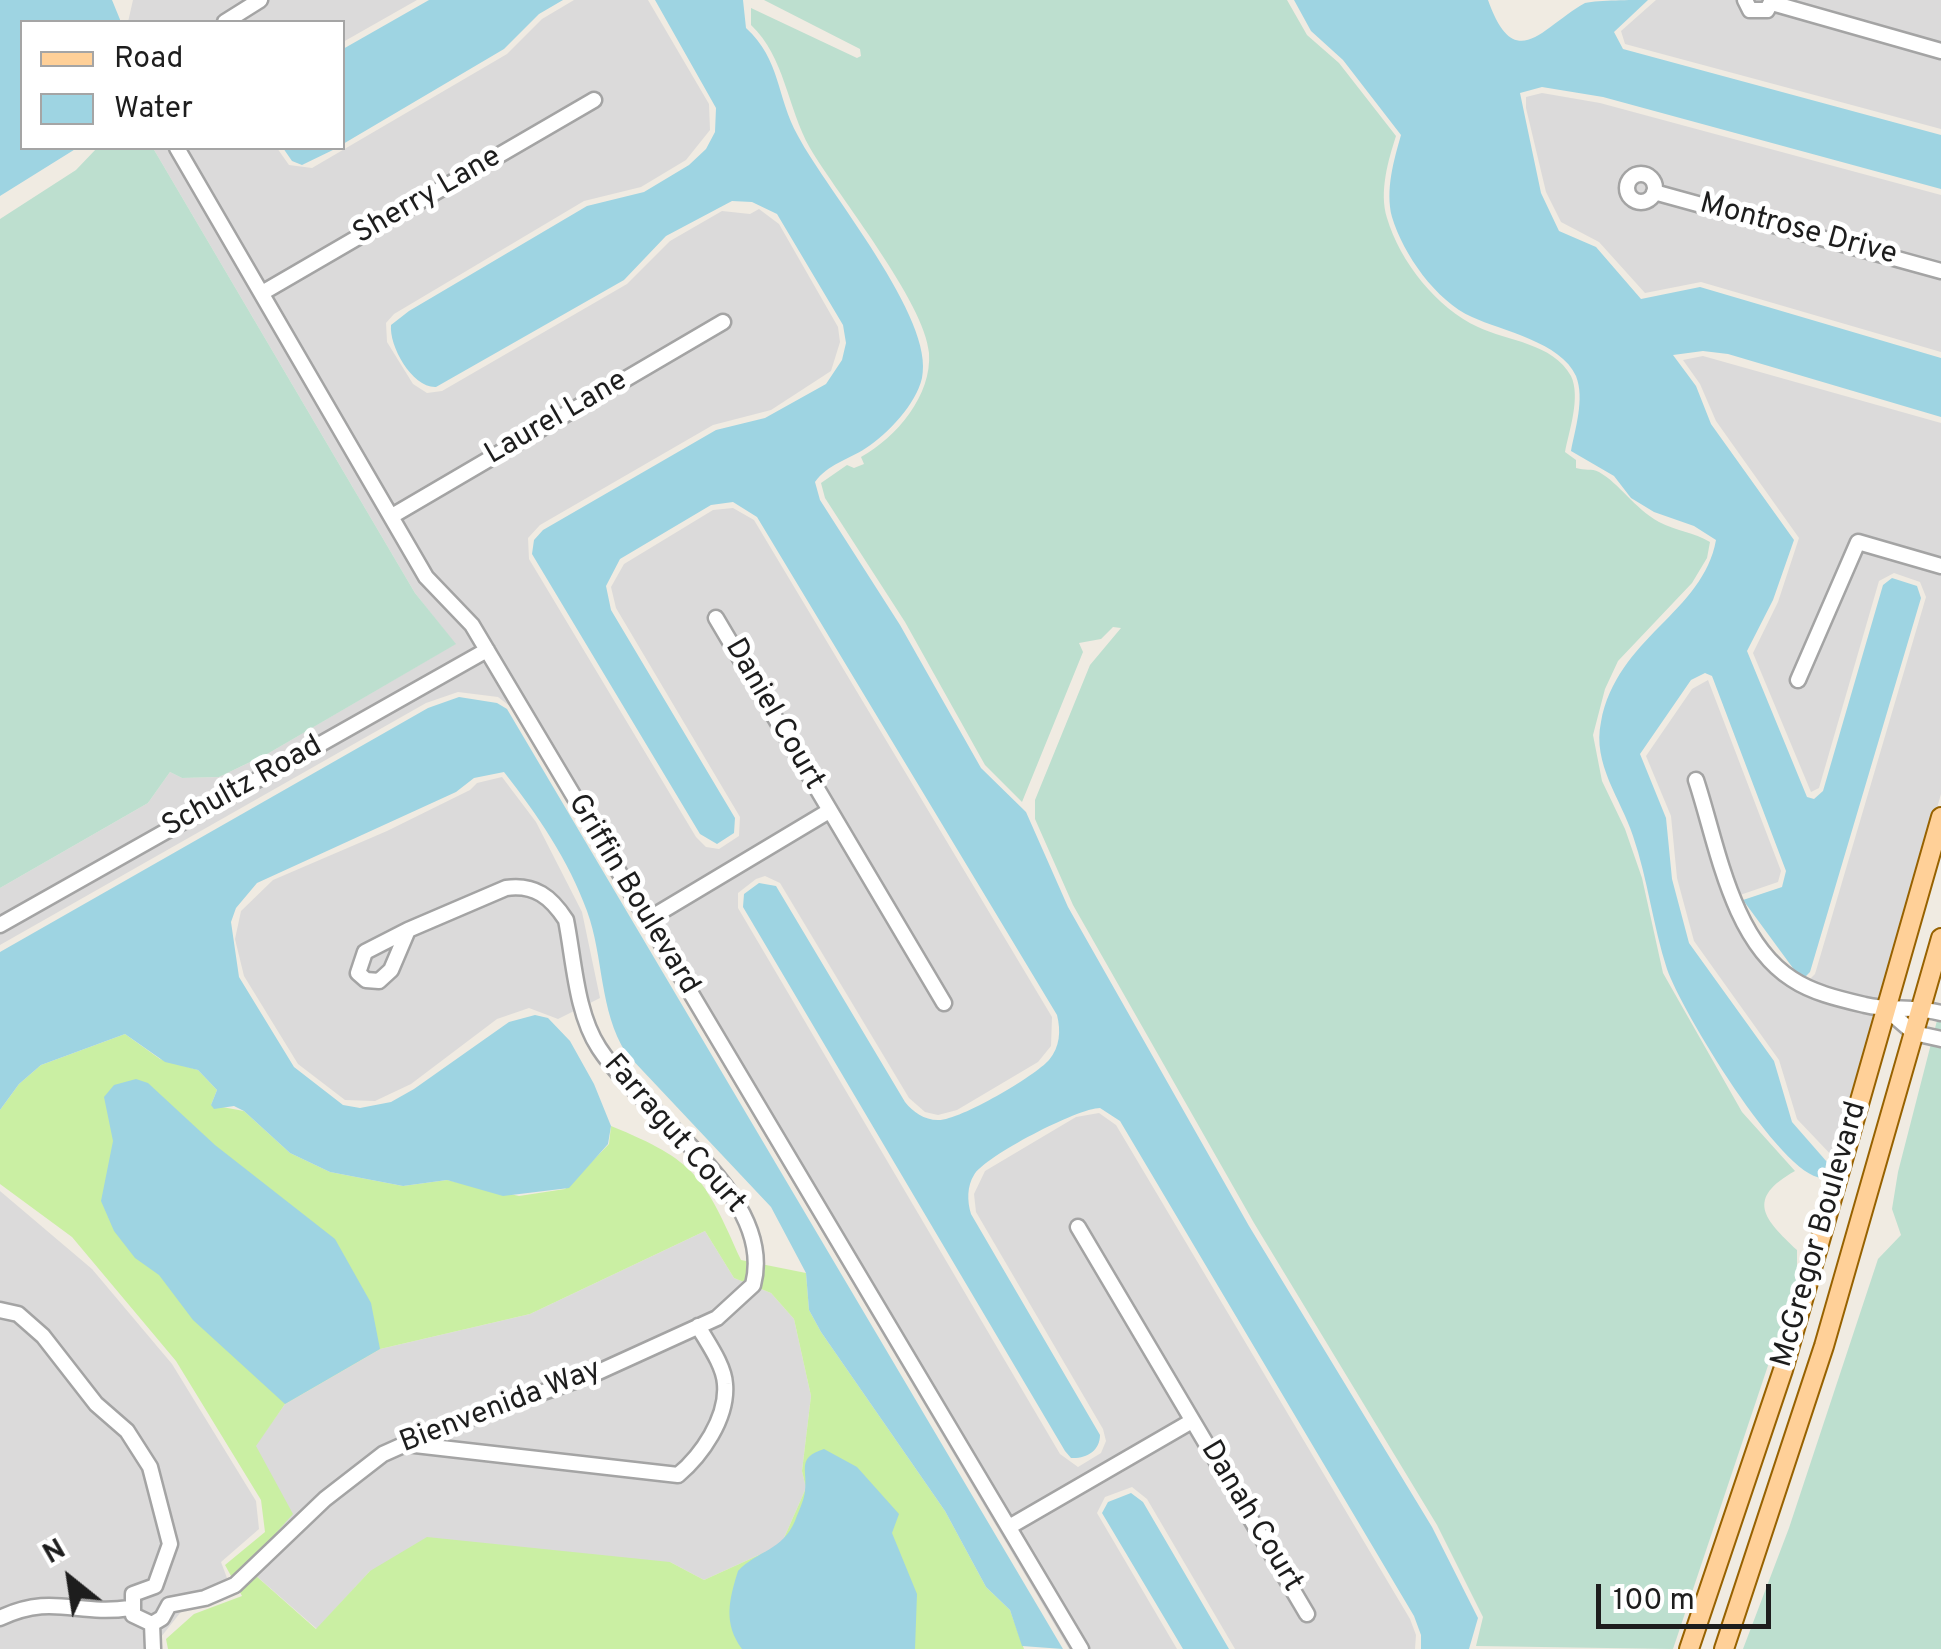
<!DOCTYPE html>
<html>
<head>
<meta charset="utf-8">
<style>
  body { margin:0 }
  #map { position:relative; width:1941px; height:1649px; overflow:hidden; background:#f0ebe2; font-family:Overpass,sans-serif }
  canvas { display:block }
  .legend { position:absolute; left:20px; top:20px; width:325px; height:130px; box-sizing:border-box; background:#fff; border:2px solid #a5a5a5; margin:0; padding:12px 18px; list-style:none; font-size:30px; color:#1d1d1d }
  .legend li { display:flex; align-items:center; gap:20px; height:50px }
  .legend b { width:50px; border:2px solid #a5a5a5 }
  .north { position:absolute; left:20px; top:1529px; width:100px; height:100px; -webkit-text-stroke:8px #fff; paint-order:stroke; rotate:330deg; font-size:28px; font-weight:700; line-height:40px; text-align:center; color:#1d1d1d }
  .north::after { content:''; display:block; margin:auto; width:35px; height:45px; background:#1d1d1d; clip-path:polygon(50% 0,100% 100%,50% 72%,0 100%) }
  .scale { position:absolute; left:1596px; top:1584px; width:175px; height:45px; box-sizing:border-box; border:5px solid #1d1d1d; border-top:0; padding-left:12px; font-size:30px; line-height:35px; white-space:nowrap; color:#1d1d1d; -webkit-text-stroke:8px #fff; paint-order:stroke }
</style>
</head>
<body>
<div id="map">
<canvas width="1941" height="1649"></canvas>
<ul class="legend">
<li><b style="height:12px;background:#ffd098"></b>Road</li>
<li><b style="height:28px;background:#9ed4e2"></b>Water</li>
</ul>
<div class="north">N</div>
<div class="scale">100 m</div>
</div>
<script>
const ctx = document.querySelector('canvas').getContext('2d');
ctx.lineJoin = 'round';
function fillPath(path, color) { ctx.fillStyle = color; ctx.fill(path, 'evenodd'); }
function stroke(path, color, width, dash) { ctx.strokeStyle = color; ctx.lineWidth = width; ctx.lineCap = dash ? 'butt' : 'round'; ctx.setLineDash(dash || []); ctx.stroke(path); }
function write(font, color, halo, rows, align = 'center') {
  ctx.font = font + ' Overpass,sans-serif'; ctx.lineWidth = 10; ctx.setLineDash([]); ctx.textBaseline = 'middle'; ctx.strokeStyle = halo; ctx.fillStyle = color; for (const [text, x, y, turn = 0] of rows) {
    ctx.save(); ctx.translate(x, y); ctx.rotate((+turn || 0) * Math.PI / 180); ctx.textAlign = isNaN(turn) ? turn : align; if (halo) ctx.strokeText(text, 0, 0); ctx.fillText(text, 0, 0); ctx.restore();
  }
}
fillPath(new Path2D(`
  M417,0L343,42L342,22H128L133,0Z
  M574,0H648L709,104L710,130L686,160L641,187L584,201L394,314L386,323L387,342L413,384L427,393L442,391L627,284L670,241L722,211L750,214L759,209L779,224L838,327L840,342L831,371L771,410L713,425L540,525L528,538L529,559L696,837L706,847L719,849L739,836L740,817L616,608L611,587L624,564L713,510L733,508L754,520L1052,1017L1051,1046L1038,1062L957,1110L938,1115L925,1112L909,1098L780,883L765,876L756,879L738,893V908L1060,1454L1078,1467L1101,1453L1106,1441L1103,1429L976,1212L974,1194L985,1171L1076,1117L1099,1113L1116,1125L1410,1619L1416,1635L1415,1649H1235L1147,1499L1132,1487L1105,1497L1097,1513L1177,1649H1069L511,707L498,697L458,692L426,703L0,945V888L148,803L170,772L182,778L219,777L269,753L455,644L415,593L153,148H277L289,165L312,168L507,54L542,19Z
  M1656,0H1941V129L1625,44L1621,31Z
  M1542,93L1600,103L1941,195V352L1701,282L1645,293L1599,242L1561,222L1546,192L1526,108V97Z
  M1703,356L1941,423V794L1836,1160L1797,1119L1779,1060L1694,941L1677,878L1671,816L1646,756L1692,689L1708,680L1781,871L1778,882L1740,895L1738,901L1794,979L1807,982L1815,974L1926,597L1920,582L1894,573L1879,581L1819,788L1811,792L1753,653L1778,602L1799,538L1716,421L1700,384L1683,360Z
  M502,777L536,822L582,912L600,998L558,1019L529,1008L497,1019L411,1084L375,1101L345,1100L298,1064L244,976L235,939L241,911L273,880L387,831L470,790L477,783Z
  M0,1191L92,1269L172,1364L256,1501L259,1529L221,1562L227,1578L184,1608L161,1637L162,1649H0Z
  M705,1231L734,1278L771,1293L794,1319L811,1396L802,1471L806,1488L781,1545L704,1580L670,1562L370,1571L317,1629L246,1567L292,1514L255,1446L285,1404L380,1349L530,1314Z`), '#dbdada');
fillPath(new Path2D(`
  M125,1034L160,1059L198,1070L217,1090L211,1105L244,1111L290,1153L330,1172L403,1186L447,1180L519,1196L565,1189L609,1144L611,1126C697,1161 704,1177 741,1260L806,1273L809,1310L821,1332L945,1511L986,1587L1010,1610L1024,1649H168L166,1639L194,1614L242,1596L225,1565L265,1532L261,1500L176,1361L72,1237L0,1184V1110L19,1084L41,1065ZM705,1231L734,1278L771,1293L794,1319L811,1396L802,1471L806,1488L781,1545L704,1580L670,1562L427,1537L370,1571L316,1629L246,1567L293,1514L256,1446L285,1404L380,1349L530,1314Z`), '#caefa3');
fillPath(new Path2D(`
  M764,0H1287L1307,35L1339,63L1396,136C1388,161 1379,192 1387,218C1400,262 1437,308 1478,327C1507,341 1553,343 1571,376C1581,397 1569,431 1565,452L1576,460V468C1585,471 1591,468 1599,472C1620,484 1634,508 1659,522C1676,531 1694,532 1710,542L1707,558L1692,583L1618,661L1605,689L1593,735L1602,781L1625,829L1642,878L1663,973L1742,1112L1795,1171C1745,1199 1764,1219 1797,1250V1279L1673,1649L1476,1646L1483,1617L1437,1525L1254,1223L1073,905L1035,819V800L1090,665L1121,628L1113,627L1101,639L1079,643L1083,652L1022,802L985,765L905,622L825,498L821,483L847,465L854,468L864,464L861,457C897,437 932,395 929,353C925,302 838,196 810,148C787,107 785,57 751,25V8L857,58L861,56L860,49Z
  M97,148H153L415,593L456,644L269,753L219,777L182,778L170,772L148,803L0,888V219L76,170Z
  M1941,1005V1649H1743L1789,1528L1878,1259L1901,1235L1892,1209L1898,1172Z`), '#bddfcf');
fillPath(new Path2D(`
  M0,0H112L121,22H22V148H77L0,196Z
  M429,0H563L539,14L504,49L343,144V49Z
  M655,0H743L746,28C781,60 776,96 798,136C827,191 936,319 922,378C916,404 888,434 866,448C848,460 828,464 815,482L820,500L900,625L981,768L1026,812L1068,907L1249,1226L1432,1527L1478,1618L1469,1649H1421V1635L1414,1616L1120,1121L1100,1108C1078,1108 985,1156 974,1175C967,1186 967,1201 971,1214L1100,1435C1100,1451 1086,1459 1071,1458L1065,1451L743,907L744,894L759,883L776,886L905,1102C913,1112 924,1120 938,1120C959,1121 1035,1076 1049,1060C1060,1047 1061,1031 1057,1015L757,517L733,502L711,505L620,559L606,586L611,610L735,818L734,833L717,844L700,834L532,554L534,540L543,530L716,430L765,418L826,384L842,360L846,343L843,325L777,214L752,202L732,201L666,236L624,280L436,387C412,388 389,346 391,325L409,311L587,206L644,192L689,165L706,149L715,132L716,108Z
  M1294,0H1488C1515,76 1542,27 1585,3C1600,0 1631,0 1648,0L1614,32L1623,49L1941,135V189L1603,97L1542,87L1520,93L1541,193L1559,231L1596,247L1641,299L1700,287L1941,358V417L1728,354L1703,351L1673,355L1696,386L1711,424L1794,540L1773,600L1747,651L1807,797L1814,799L1823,791L1883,585L1892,578L1917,586L1921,598L1810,972L1805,977L1798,975L1743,900L1782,887L1786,871L1712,676L1705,673L1691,680L1640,754L1666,818L1672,879L1689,943L1774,1061L1792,1122L1827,1162L1822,1178C1781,1176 1681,1010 1667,969C1653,926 1648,880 1633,836C1621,799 1592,764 1601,722C1617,637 1703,613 1716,540L1694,526L1654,512L1631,498L1614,476L1571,451C1575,429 1585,399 1576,376C1561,342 1502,331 1472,317C1436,301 1403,254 1392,217C1385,190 1394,160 1401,135L1343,60L1311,31Z
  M283,148H337L302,165L292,161Z
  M459,697L497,703L507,709L1063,1649L1022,1646L1010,1610L986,1587L945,1511L821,1332L809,1310L806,1273L771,1207L626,1053C599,1010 604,958 587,911C569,861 537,814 504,772L474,778L456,792L257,883L236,908L231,922L239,977L294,1067L343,1105L360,1108L391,1102L414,1089L509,1022L535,1015L548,1018L570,1041L594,1084L611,1126L608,1144L569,1188L503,1196L447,1180L403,1186L330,1172L290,1153L244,1111L234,1106L214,1109L211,1105L217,1090L198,1070L165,1062L125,1034L41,1065L19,1084L0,1110V952L428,708Z
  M136,1079L148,1083L215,1145L335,1239L371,1303L380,1349L285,1404L193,1320L159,1275L135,1258L114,1231L101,1201L113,1141L104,1097L114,1085Z
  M824,1449L857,1467L899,1514L892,1533L917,1594L915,1649H742C723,1623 729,1600 738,1571C758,1550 782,1551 795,1521C798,1512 804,1501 805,1491C808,1469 796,1458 824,1449Z
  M1131,1493L1143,1502L1229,1649H1183L1102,1513L1108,1502Z`), '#9ed4e2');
const minor = new Path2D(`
  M1745,0L1750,10H1767L1772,0
  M1772,3L1941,51
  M225,22L260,0
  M177,148L426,577L472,625L1081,1649
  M1627 188a14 14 0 1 1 28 0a14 14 0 1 1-28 0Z
  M1654,192L1941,271
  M262,293L594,100
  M392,516L723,322
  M716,618L944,1003
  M1798,680L1858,542L1941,566
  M1696,780C1717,843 1731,940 1792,979C1813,993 1840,999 1865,1005C1890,1011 1915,1006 1941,1013
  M647,920L829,811
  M0,925L487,650
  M408,930L391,970L379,981L366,980L358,973L365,952Z
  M1886,1009L1914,1033L1941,1039
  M1078,1227L1307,1614
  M0,1310L18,1314L43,1336L96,1404L127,1431L150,1467L170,1544L155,1586
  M406,1444L678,1475C701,1456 728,1418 725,1384C724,1365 707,1342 698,1326
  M1009,1527L1192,1421
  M155,1586L133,1594V1615L152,1624L162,1618L169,1605
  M169,1605L205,1598L235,1585L325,1499L383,1454L439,1429L594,1374L717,1318L753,1285C777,1194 643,1116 599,1048C576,1013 574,960 566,920C551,897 535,884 506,888L408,930
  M0,1618C53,1593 76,1616 130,1608
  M152,1624L153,1649`);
const major = new Path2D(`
  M1689,1649L1783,1370L1941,817
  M1724,1649L1824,1346L1941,938`);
stroke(minor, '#a4a4a4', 19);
stroke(major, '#976200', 22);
stroke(minor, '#fff', 14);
stroke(major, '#ffd098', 18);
write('30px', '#1d1d1d', '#fff', [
  ["Sherry Lane",428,197,-30],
  ["Montrose Drive",1798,231,15],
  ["Laurel Lane",557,419,-30],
  ["Daniel Court",773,715,60],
  ["Schultz Road",243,788,-29],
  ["Griffin Boulevard",632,895,59],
  ["Farragut Court",673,1135,49],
  ["McGregor Boulevard",1821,1235,-74],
  ["Bienvenida Way",501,1408,-21],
  ["Danah Court",1250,1517,59]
]);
</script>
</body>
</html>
